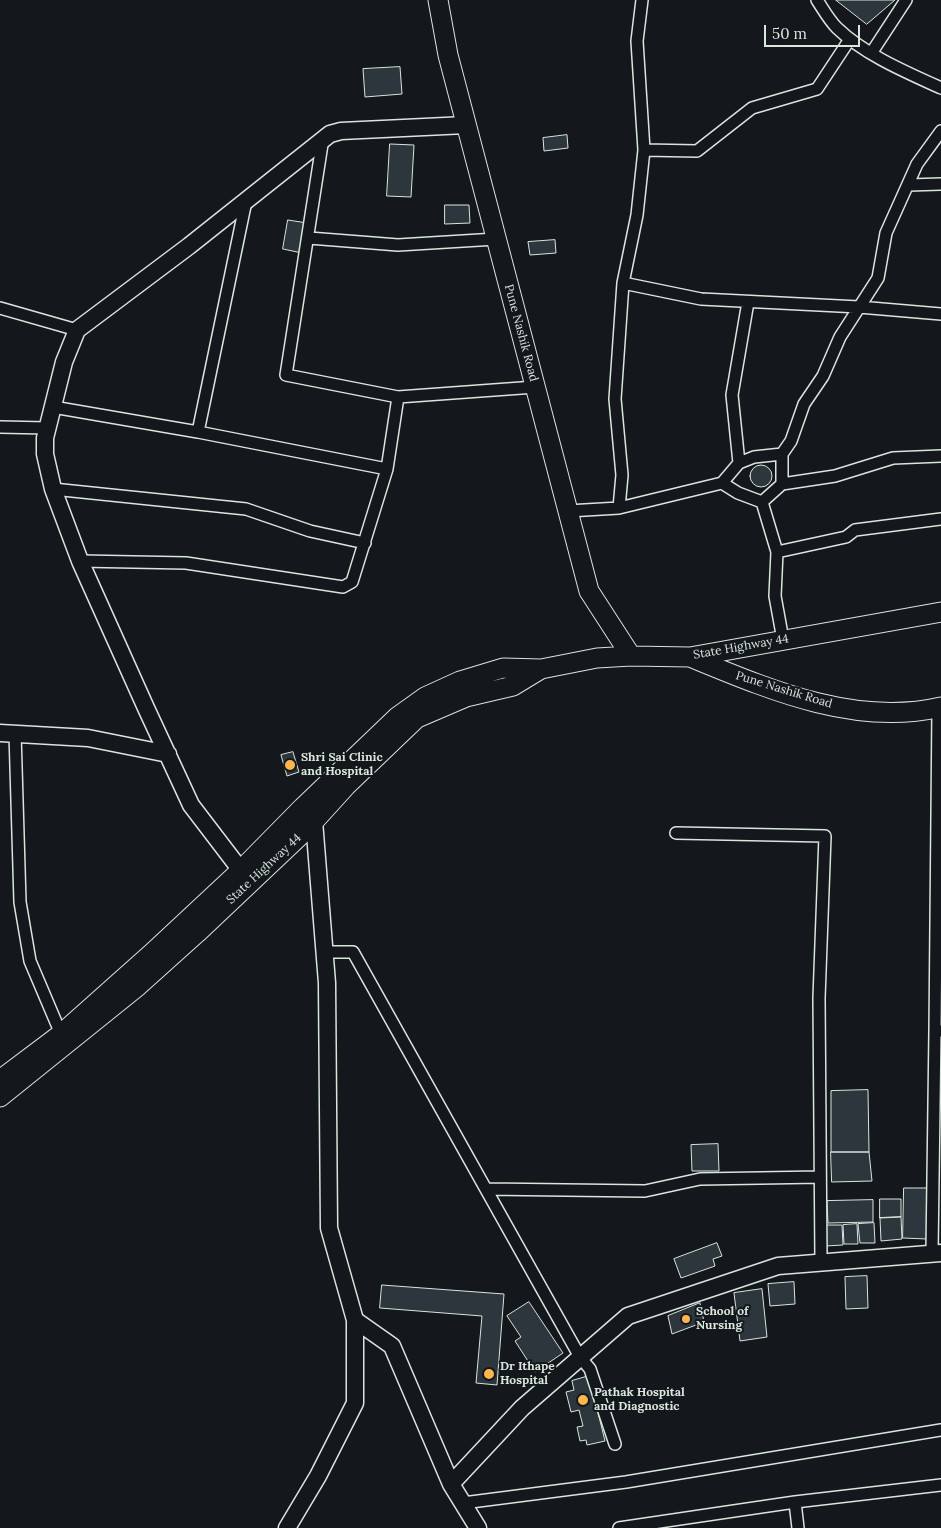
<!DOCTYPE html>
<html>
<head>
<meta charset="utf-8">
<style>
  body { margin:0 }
  #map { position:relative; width:941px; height:1528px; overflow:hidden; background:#14181c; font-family:Lora,serif }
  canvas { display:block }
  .scale { position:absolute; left:764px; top:25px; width:96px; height:22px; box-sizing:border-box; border:2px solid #d8e6dc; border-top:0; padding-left:6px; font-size:15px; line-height:18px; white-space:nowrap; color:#d8e6dc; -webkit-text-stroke:4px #14181c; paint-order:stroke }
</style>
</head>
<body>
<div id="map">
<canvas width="941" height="1528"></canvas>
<div class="scale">50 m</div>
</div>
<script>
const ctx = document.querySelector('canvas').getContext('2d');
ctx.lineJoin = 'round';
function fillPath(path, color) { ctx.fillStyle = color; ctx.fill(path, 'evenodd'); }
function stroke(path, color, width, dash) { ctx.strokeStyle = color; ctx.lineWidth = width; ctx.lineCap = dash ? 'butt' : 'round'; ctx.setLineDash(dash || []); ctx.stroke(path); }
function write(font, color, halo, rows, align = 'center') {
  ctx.font = font + ' Lora,serif'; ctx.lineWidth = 4; ctx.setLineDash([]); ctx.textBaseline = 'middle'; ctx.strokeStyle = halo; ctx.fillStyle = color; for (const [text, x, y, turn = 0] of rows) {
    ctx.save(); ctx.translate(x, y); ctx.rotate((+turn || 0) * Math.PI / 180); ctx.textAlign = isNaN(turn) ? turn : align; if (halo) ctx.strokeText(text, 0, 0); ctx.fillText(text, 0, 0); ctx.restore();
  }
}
const building = new Path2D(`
  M836,0H895L867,24Z
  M400,67L402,94L365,97L363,69Z
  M567,135L568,148L544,151L543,138Z
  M390,144L414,145L411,197L387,196Z
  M445,205H469L470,223L445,224Z
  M288,220L307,223L302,253L283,249Z
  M555,240L556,253L530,255L528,242Z
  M750 476a11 11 0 1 1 22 0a11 11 0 1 1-22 0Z
  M293,752L299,772L287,776L281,755Z
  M868,1090L869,1152H831V1091Z
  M718,1144L719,1171H692L691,1145Z
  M831,1152H869L872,1181L832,1182Z
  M904,1188H927V1239L903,1238Z
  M880,1199H901V1217L880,1218Z
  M873,1200V1222L828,1223L827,1201Z
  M901,1217L902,1239L881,1241L880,1218Z
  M874,1223L875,1243H860L858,1224Z
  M857,1224L858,1244H844L843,1225Z
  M826,1225H842L843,1245L826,1246Z
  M717,1243L722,1256L713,1259L715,1266L681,1278L674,1259Z
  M867,1276L868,1308L846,1309L845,1277Z
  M794,1282L795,1304L770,1306L768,1284Z
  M382,1285L504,1294L497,1385L476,1383L482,1316L380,1308Z
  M762,1289L767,1337L740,1341L734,1293Z
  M529,1302L563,1353L535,1372L515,1341L521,1337L507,1316Z
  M700,1303L704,1322L672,1334L668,1316Z
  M589,1376L605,1441L587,1445L586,1440L580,1441L577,1427L583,1426L579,1410L571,1412L566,1392L574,1390L572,1381Z`);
fillPath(building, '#2c363c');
stroke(building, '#d8e6dc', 1);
const street = new Path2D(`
  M817,0C823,9 829,20 837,28C865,55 906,72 941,88
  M872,52L906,0
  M323,138L286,375L398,397L535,387
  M644,150L697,151L752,108L817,89L850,39
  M909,185L941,184
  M309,238L398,245L496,239
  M623,283L637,215L644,150L637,41L642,0
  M0,308L77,330
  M53,407L198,432L387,469
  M0,427L47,428
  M198,432L246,201
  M739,463L732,395L748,302
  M722,483L738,493L762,502L777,552L775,596L783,640
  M782,484L835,476L893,458L941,456
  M53,489L246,509L310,531L365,543
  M762,502L782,484V454
  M619,508L722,483L739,463L754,457L782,454L791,441L804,404L823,376L840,337L878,278L886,233L917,164L941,131
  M568,511L619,508L622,475L615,399L623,283L701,299L859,307L941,314
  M777,552L846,537L855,530L941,519
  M80,561L186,563L343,587L352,582L387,469L398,397
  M15,733L20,902L30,961L61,1034
  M676,833L825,836L819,998L821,1262
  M325,952H353L580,1357L590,1369L615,1444
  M935,1031L938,707
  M486,1189L645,1191L700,1179L820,1177
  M932,1252L935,1031H941
  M463,1503L626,1482L941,1430
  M619,1528L795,1502
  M798,1528L795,1502L941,1485`);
const secondary = new Path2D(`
  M0,733L88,738L168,754
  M308,813L314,821L327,983L329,1228L355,1320L392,1346L451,1484L478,1528
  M249,881L191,805L146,708L80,561L53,489L45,454V438L64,362L77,330L189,246L330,134L341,131L466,125
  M451,1484L522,1408L628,1316L778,1266L941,1253
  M287,1528L318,1476L355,1403V1320`);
const primary = new Path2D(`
  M438,0L448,55L589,591L631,656
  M690,657C768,689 855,727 941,707
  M0,1080L61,1034L153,952L240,871L303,807L397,717L425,697L460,681L503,668L541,669L597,658L631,656L690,657L941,612
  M0,1097L138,986L197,933L307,829L346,786L417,718L466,697L513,686L541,669`);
stroke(street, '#d8e6dc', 14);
stroke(secondary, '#d8e6dc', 19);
stroke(primary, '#d8e6dc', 21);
stroke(street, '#14181c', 11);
stroke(secondary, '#14181c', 16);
stroke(primary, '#14181c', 19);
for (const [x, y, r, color] of [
  [290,765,6,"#ffb74d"],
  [686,1319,5,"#ffb74d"],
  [489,1374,6,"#ffb74d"],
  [583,1400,6,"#ffb74d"]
]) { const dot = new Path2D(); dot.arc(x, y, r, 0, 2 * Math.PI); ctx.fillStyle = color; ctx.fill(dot); stroke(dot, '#14181c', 2); }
write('12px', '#d8e6dc', '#14181c', [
  ["Pune Nashik Road",521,333,75],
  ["State Highway 44",741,647,-10],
  ["Pune Nashik Road",784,690,17],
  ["State Highway 44",264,869,-43]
]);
write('bold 12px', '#d8e6dc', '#14181c', [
  ["Shri Sai Clinic",301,758],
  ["and Hospital",301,772],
  ["School of",696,1312],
  ["Nursing",696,1326],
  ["Dr Ithape",500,1367],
  ["Hospital",500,1381],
  ["Pathak Hospital",594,1393],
  ["and Diagnostic",594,1407]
], 'left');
</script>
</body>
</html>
